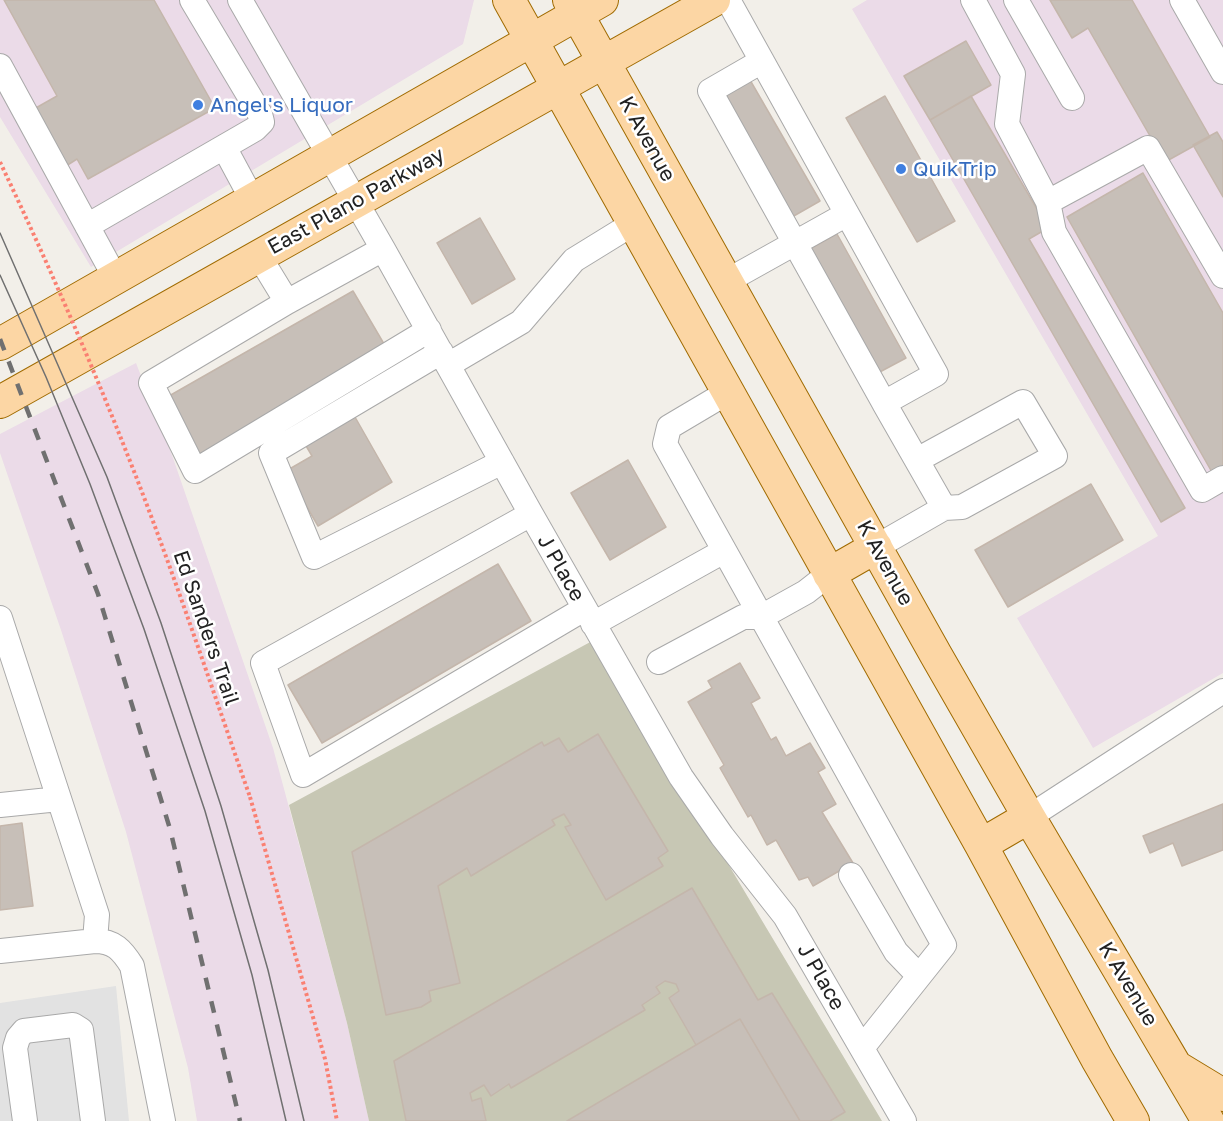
<!DOCTYPE html>
<html>
<head>
<meta charset="utf-8">
<style>
  body { margin:0 }
  canvas { display:block; background:#f2efe9 }
</style>
</head>
<body>
<canvas width="1223" height="1121"></canvas>
<script>
const ctx = document.querySelector('canvas').getContext('2d');
ctx.lineJoin = 'round';
function fillPath(path, color) { ctx.fillStyle = color; ctx.fill(path, 'evenodd'); }
function stroke(path, color, width, dash) { ctx.strokeStyle = color; ctx.lineWidth = width; ctx.lineCap = dash ? 'butt' : 'round'; ctx.setLineDash(dash || []); ctx.stroke(path); }
function write(font, color, halo, rows, align = 'center') {
  ctx.font = font + ' "Golos Text",sans-serif'; ctx.lineWidth = 5; ctx.setLineDash([]); ctx.textBaseline = 'middle'; ctx.strokeStyle = halo; ctx.fillStyle = color; for (const [text, x, y, turn = 0] of rows) {
    ctx.save(); ctx.translate(x, y); ctx.rotate((+turn || 0) * Math.PI / 180); ctx.textAlign = isNaN(turn) ? turn : align; if (halo) ctx.strokeText(text, 0, 0); ctx.fillText(text, 0, 0); ctx.restore();
  }
}
fillPath(new Path2D(`
  M0,0H474L463,44L91,267L0,117Z
  M867,0H1223V673L1093,748L1017,618L1158,536L852,9Z
  M136,363L173,458L273,748L347,1023L369,1121H197L188,1068L126,832L61,630L0,453V434Z`), '#ebdbe8');
fillPath(new Path2D(`
  M594,640L882,1121H369L347,1023L289,805Z`), '#c7c7b4');
fillPath(new Path2D(`
  M116,986L129,1121H0V1003Z`), '#e2e2e2');
const building = new Path2D(`
  M4,0H154L215,108L88,179L77,159L66,166L34,109L57,96Z
  M1050,0H1132L1210,137L1165,162L1088,28L1072,38Z
  M966,41L991,85L930,120L904,76Z
  M750,80L820,201L792,217L722,96Z
  M885,96L955,221L917,242L846,118Z
  M971,96L1048,228L1029,239L1185,508L1161,522L930,120Z
  M1217,132L1223,142V197L1193,145Z
  M1143,173L1223,313V468L1213,474L1067,217Z
  M480,218L515,279L472,304L437,243Z
  M837,234L906,358L876,374L808,250Z
  M353,291L387,349L195,458L162,400Z
  M351,410L392,482L318,526L286,471L312,456L302,439Z
  M628,460L666,527L610,560L571,493Z
  M1091,484L1123,540L1008,607L975,550Z
  M498,564L531,621L322,743L288,685Z
  M740,663L760,698L751,703L771,740L776,737L786,756L810,743L825,768L818,772L836,804L822,812L853,863L813,886L808,877L799,880L776,840L767,845L751,815L748,817L720,768L724,765L688,702L712,688L708,681Z
  M598,734L668,851L658,858L663,866L606,900L565,827L571,825L564,814L552,820L555,825L471,876L467,868L438,886L460,983L429,991L431,1001L421,1007L386,1015L352,852L542,742L544,746L559,738L568,752Z
  M1223,804V850L1182,866L1173,843L1150,853L1143,836Z
  M22,823L33,906L0,910V826Z
  M692,888L758,1000L772,993L845,1112L830,1121H800L740,1019L696,1045L669,998L679,991L676,984L665,981L656,987L660,993L642,1005L645,1010L511,1088L509,1084L491,1096L484,1085L470,1093L472,1101L481,1098L486,1121H406L394,1061Z
  M740,1019L800,1121H567L696,1045Z`);
fillPath(building, '#c7bfb8');
stroke(building, '#c4b6ab', 1.5);
const minor = new Path2D(`
  M240,0L383,249L531,514L681,777L722,836L785,916L904,1121
  M728,0L936,374L884,403L944,508L962,507L1055,456L1023,402L917,460
  M973,0L1013,74L1007,124L1048,202L1054,232L1202,490L1223,478
  M1016,0L1072,98
  M1182,0L1223,72
  M762,61L710,91L884,403
  M0,66L116,279
  M224,147L252,199
  M1048,202L1148,148L1223,276
  M87,226L255,129L262,122L260,114L192,0
  M383,249L287,302L151,383L195,471L429,330
  M259,256L287,302
  M727,281L847,214
  M441,352L271,453L314,557L502,462
  M448,365L521,322L574,260L634,223
  M728,392L669,427L665,444L944,945L862,1048
  M531,514L263,663L303,775L584,609
  M876,547L944,508
  M0,618L97,915L95,941
  M593,624L724,551
  M659,662L743,617H761L806,592L829,574
  M0,805L59,799
  M1029,817L1223,691
  M851,875L896,952L919,976
  M0,951L95,941C114,941 122,950 132,966L163,1121
  M25,1121L15,1048L18,1038L24,1031L73,1025L81,1030L93,1121`);
const major = new Path2D(`
  M509,0L981,845L1097,1059L1133,1121
  M569,0L936,655L1029,817L1208,1121
  M0,344L602,0
  M0,402L714,0
  M829,574L876,547
  M981,845L1029,817
  M1180,1069L1223,1095`);
stroke(minor, '#a9a9a9', 26);
stroke(major, '#a06b00', 34);
stroke(new Path2D(`
  M250,797L325,1059L337,1121`), '#fa8072', 4, [3, 3]);
stroke(minor, '#fff', 24);
stroke(major, '#fcd6a4', 32);
stroke(new Path2D(`
  M0,233L107,477L161,623L221,806L268,970L304,1121
  M0,275L46,377L90,484L144,629L205,811L252,975L286,1121`), '#707070', 1.5);
stroke(new Path2D(`
  M0,339L98,594L170,829L240,1121`), '#707070', 4.5, [12, 12]);
stroke(new Path2D(`
  M0,162C44,255 86,350 124,446C170,561 209,680 250,797`), '#fa8072', 4, [3, 3]);
for (const [x, y, r, color] of [
  [198,105,6,"#3f7fe0"],
  [901,169,6,"#3f7fe0"]
]) { const dot = new Path2D(); dot.arc(x, y, r, 0, 2 * Math.PI); ctx.fillStyle = color; ctx.fill(dot); stroke(dot, '#fff', 2); }
write('21px', '#366cbe', '#fff', [
  ["Angel's Liquor",210,105],
  ["QuikTrip",913,169]
], 'left');
write('21px', '#222', '#fff', [
  ["K Avenue",647,139,61],
  ["East Plano Parkway",356,201,-29],
  ["K Avenue",885,563,61],
  ["J Place",561,568,60],
  ["Ed Sanders Trail",206,628,71],
  ["J Place",821,977,60],
  ["K Avenue",1128,984,59]
]);
</script>
</body>
</html>
